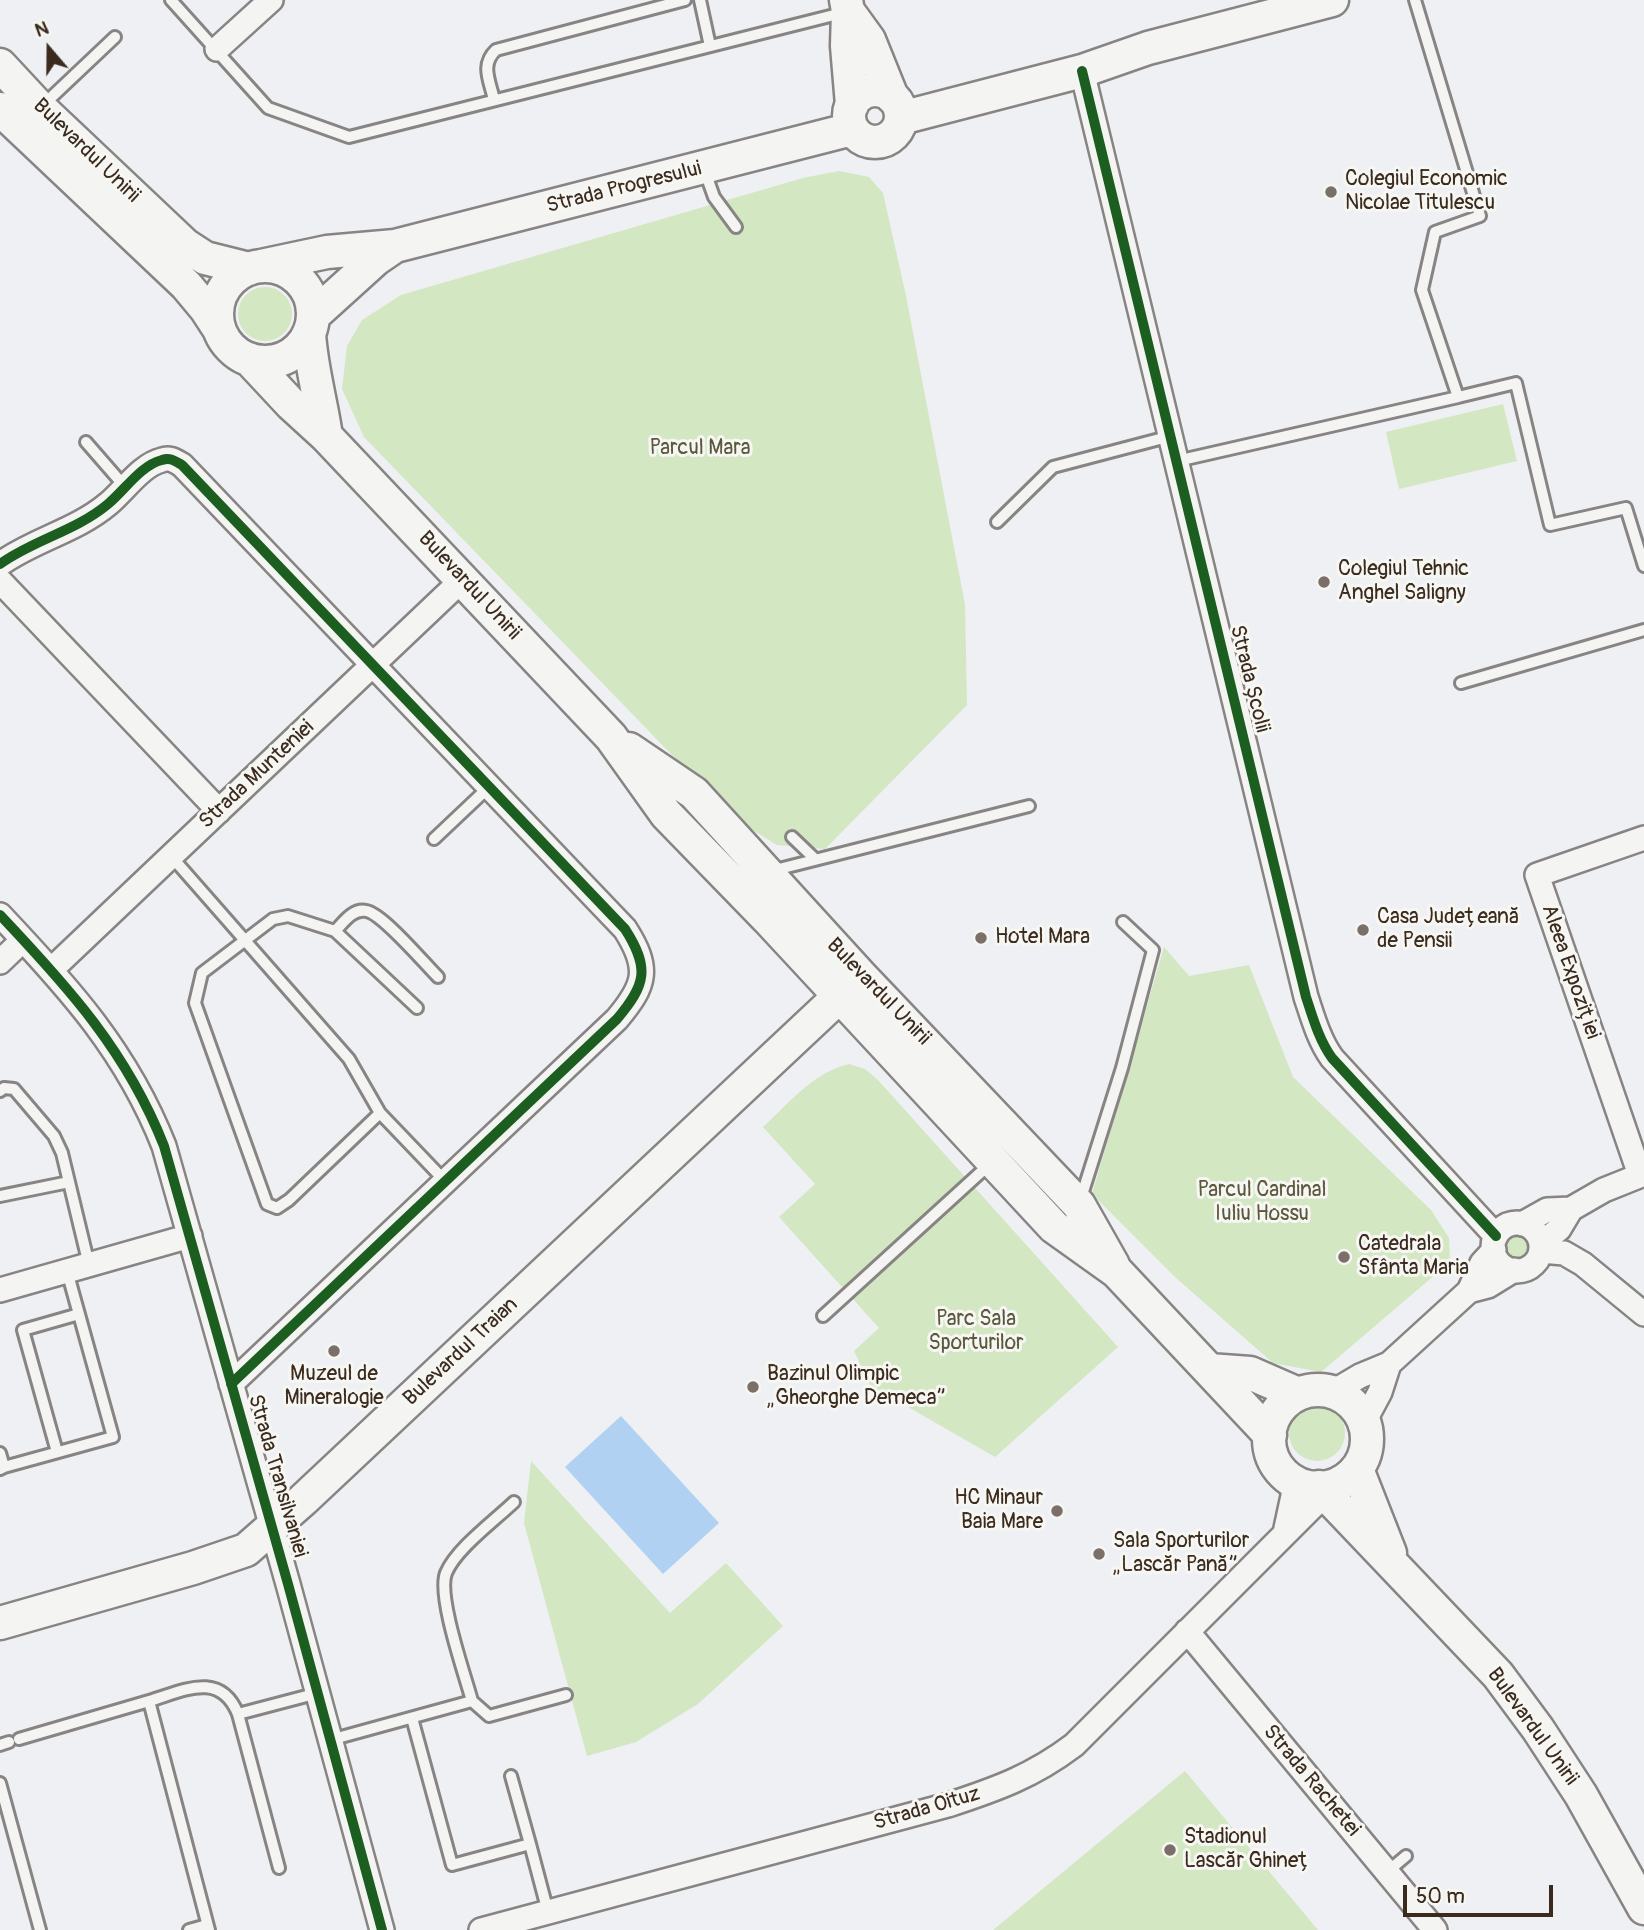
<!DOCTYPE html>
<html>
<head>
<meta charset="utf-8">
<style>
  body { margin:0 }
  #map { position:relative; width:1644px; height:1930px; overflow:hidden; background:#eef0f3; font-family:Pangolin,sans-serif }
  canvas { display:block }
  .north { position:absolute; left:14px; top:14px; width:70px; height:70px; -webkit-text-stroke:5px #f6f6f2; paint-order:stroke; rotate:340deg; font-size:19px; font-weight:700; line-height:28px; text-align:center; color:#3b2a1e }
  .north::after { content:''; display:block; margin:auto; width:24px; height:32px; background:#3b2a1e; clip-path:polygon(50% 0,100% 100%,50% 72%,0 100%) }
  .scale { position:absolute; left:1403px; top:1885px; width:150px; height:32px; box-sizing:border-box; border:4px solid #3b2a1e; border-top:0; padding-left:9px; font-size:21px; line-height:24px; white-space:nowrap; color:#3b2a1e; -webkit-text-stroke:5px #f6f6f2; paint-order:stroke }
</style>
</head>
<body>
<div id="map">
<canvas width="1644" height="1930"></canvas>
<div class="north">N</div>
<div class="scale">50 m</div>
</div>
<script>
const ctx = document.querySelector('canvas').getContext('2d');
ctx.lineJoin = 'round';
function fillPath(path, color) { ctx.fillStyle = color; ctx.fill(path, 'evenodd'); }
function stroke(path, color, width, dash) { ctx.strokeStyle = color; ctx.lineWidth = width; ctx.lineCap = dash ? 'butt' : 'round'; ctx.setLineDash(dash || []); ctx.stroke(path); }
function write(font, color, halo, rows, align = 'center') {
  ctx.font = font + ' Pangolin,sans-serif'; ctx.lineWidth = 6; ctx.setLineDash([]); ctx.textBaseline = 'middle'; ctx.strokeStyle = halo; ctx.fillStyle = color; for (const [text, x, y, turn = 0] of rows) {
    ctx.save(); ctx.translate(x, y); ctx.rotate((+turn || 0) * Math.PI / 180); ctx.textAlign = isNaN(turn) ? turn : align; if (halo) ctx.strokeText(text, 0, 0); ctx.fillText(text, 0, 0); ctx.restore();
  }
}
fillPath(new Path2D(`
  M839,171L869,177L883,193L906,296L965,605L967,705L825,849L777,845L733,818L364,437L342,389L347,346L362,320L401,295L803,178Z
  M238 314a27 27 0 1 1 54 0a27 27 0 1 1-54 0Z
  M1503,404L1517,461L1399,489L1386,432Z
  M1164,947L1189,976L1249,965L1293,1077L1431,1210L1449,1238L1450,1262L1321,1372L1273,1363L1175,1277L1092,1194Z
  M849,1064L865,1069L878,1080L1118,1347L995,1457L870,1385L854,1351L879,1328L779,1217L815,1184L763,1127C789,1103 814,1072 849,1064Z
  M1503 1247a14 14 0 1 1 28 0a14 14 0 1 1-28 0Z
  M1289 1433a28 28 0 1 1 56 0a28 28 0 1 1-56 0Z
  M531,1461L670,1613L726,1563L783,1626L698,1704L636,1742L587,1756L524,1523Z
  M1185,1771L1318,1930H993Z`), '#d2e7c2');
fillPath(new Path2D(`
  M621,1416L719,1523L663,1574L565,1467Z`), '#b0d1f1');
const lane = new Path2D(`
  M171,0L268,108L349,137L846,12
  M700,0L710,46
  M1415,0L1480,216L1435,232L1422,290L1458,397L1516,383L1550,525L1626,508L1644,566
  M494,100C490,81 480,65 496,50L685,0
  M41,107L115,37
  M704,169L714,197L736,227
  M86,442L126,488
  M1177,461L1458,397
  M997,522L1053,467L1171,436
  M1461,683L1644,630
  M792,837L815,859
  M434,839L489,787
  M171,856L349,1059L380,1113L445,1181
  M771,871L1029,806
  M335,931C343,923 353,908 366,911C382,913 424,963 438,977
  M0,1091L4,1088L14,1089L54,1136L62,1153L89,1265
  M380,1113L289,1200L277,1208L267,1204L195,1003L202,973L273,919L288,916L335,931L417,1008
  M0,1196L69,1182
  M1080,1201L1122,1068L1153,950L1123,922
  M823,1316L992,1162
  M57,1452L23,1330L79,1314
  M0,1453L4,1467L0,1469
  M4,1467L113,1437L67,1271
  M472,1701L489,1716L566,1695
  M238,1714L279,1868
  M412,1718L452,1865L530,1844L548,1912
  M19,1739L149,1701
  M330,1740L472,1701C465,1675 437,1596 446,1573C456,1549 494,1521 514,1502
  M0,1745L9,1742
  M511,1776L530,1844
  M0,1783L40,1930
  M1387,1872L1406,1856
  M189,1930L207,1925
  M209,1930L149,1701C183,1691 220,1670 238,1714L318,1693`);
const street = new Path2D(`
  M217,49L271,0
  M1082,71L1306,997C1313,1018 1319,1040 1332,1058L1496,1236
  M0,564C33,540 76,531 108,504C124,491 141,465 162,460C170,457 175,461 182,465L625,929C650,968 646,985 617,1019L231,1384
  M0,581L219,811
  M0,915C69,988 127,1052 164,1146L288,1584L382,1930
  M0,962L23,940
  M51,970L462,580
  M1640,1175L1537,875L1644,838
  M1493 1247a24 24 0 1 1 48 0a24 24 0 1 1-48 0Z
  M1522,1224L1547,1210L1571,1209L1604,1190L1644,1174
  M1541,1244L1559,1229L1571,1209
  M1541,1251L1564,1253L1583,1264L1644,1314
  M0,1290L190,1236
  M1469,1291L1488,1286L1514,1270
  M1333,1392L1360,1376L1389,1364L1469,1291L1482,1263L1494,1250
  M1364,1422L1380,1392L1389,1364
  M1285,1533L1296,1482
  M1187,1631L1435,1930
  M481,1930L948,1805C997,1789 1033,1776 1074,1745L1334,1485`);
const secondary = new Path2D(`
  M846,0L848,11L847,46L852,105
  M848,11L869,40L892,97
  M0,65L40,108L185,245L205,258L249,269
  M849 116a26 26 0 1 1 52 0a26 26 0 1 1-52 0Z
  M0,109L186,285L206,309L219,329
  M901,118L1082,71L1148,48L1332,0
  M261,266L327,252L395,246L852,129
  M217 314a48 48 0 1 1 96 0a48 48 0 1 1-96 0Z
  M313,316L376,259L395,246
  M309,333C311,368 321,401 326,436
  M249,359L291,404L326,436L611,737L666,814L768,919L1054,1227L1117,1272L1270,1435
  M629,749L694,793L861,976L1079,1205L1113,1265
  M1209,1370L1250,1373L1298,1394
  M1269 1439a49 49 0 1 1 98 0a49 49 0 1 1-98 0Z
  M1357,1469L1390,1553
  M1319,1487L1498,1675L1538,1729L1581,1795L1644,1908
  M0,1623L193,1568L246,1550L303,1500L861,976`);
stroke(lane, '#878483', 16);
stroke(street, '#878483', 28);
stroke(secondary, '#878483', 37);
stroke(lane, '#f4f4f3', 10);
stroke(street, '#f4f4f3', 23);
stroke(secondary, '#f4f4f3', 32);
stroke(new Path2D(`
  M1082,71L1306,997C1313,1018 1319,1040 1332,1058L1496,1236
  M0,564C33,540 76,531 108,504C124,491 141,465 162,460C170,457 175,461 182,465L625,929C650,968 646,985 617,1019L231,1384
  M0,915C69,988 127,1052 164,1146L288,1584L382,1930`), '#1b5e20', 10);
for (const [x, y, r, color] of [
  [1331,192,7,"#7a6f69"],
  [1324,582,7,"#7a6f69"],
  [1363,930,7,"#7a6f69"],
  [981,938,7,"#7a6f69"],
  [1344,1257,7,"#7a6f69"],
  [334,1351,7,"#7a6f69"],
  [753,1387,7,"#7a6f69"],
  [1057,1511,7,"#7a6f69"],
  [1099,1554,7,"#7a6f69"],
  [1170,1850,7,"#7a6f69"]
]) { const dot = new Path2D(); dot.arc(x, y, r, 0, 2 * Math.PI); ctx.fillStyle = color; ctx.fill(dot); stroke(dot, '#f6f6f2', 2.5); }
write('21px', '#3b2a1e', '#f6f6f2', [
  ["Bulevardul Unirii",86,151,44],
  ["Strada Progresului",624,188,-14],
  ["Bulevardul Unirii",469,586,47],
  ["Strada Școlii",1249,679,76],
  ["Strada Munteniei",257,775,-43],
  ["Aleea Expoziției",1570,972,71],
  ["Bulevardul Unirii",878,992,46],
  ["Bulevardul Traian",461,1352,-43],
  ["Strada Transilvaniei",277,1476,74],
  ["Bulevardul Unirii",1532,1727,54],
  ["Strada Rachetei",1311,1781,50],
  ["Strada Oituz",927,1809,-16]
]);
write('21px', '#3b2a1e', '#f6f6f2', [
  ["Colegiul Economic",1345,180],
  ["Nicolae Titulescu",1345,204],
  ["Colegiul Tehnic",1338,570],
  ["Anghel Saligny",1338,594],
  ["Casa Județeană",1377,918],
  ["de Pensii",1377,942],
  ["Hotel Mara",995,938],
  ["Catedrala",1358,1245],
  ["Sfânta Maria",1358,1269],
  ["Muzeul de",334,1375,"center"],
  ["Mineralogie",334,1399,"center"],
  ["Bazinul Olimpic",767,1375],
  ["„Gheorghe Demeca”",767,1399],
  ["HC Minaur",1043,1499,"right"],
  ["Baia Mare",1043,1523,"right"],
  ["Sala Sporturilor",1113,1542],
  ["„Lascăr Pană”",1113,1566],
  ["Stadionul",1184,1838],
  ["Lascăr Ghineț",1184,1862]
], 'left');
write('21px', '#5b583d', '#f6f6f2', [
  ["Parcul Mara",700,449],
  ["Parcul Cardinal",1262,1191],
  ["Iuliu Hossu",1262,1215],
  ["Parc Sala",976,1320],
  ["Sporturilor",976,1344]
]);
</script>
</body>
</html>
